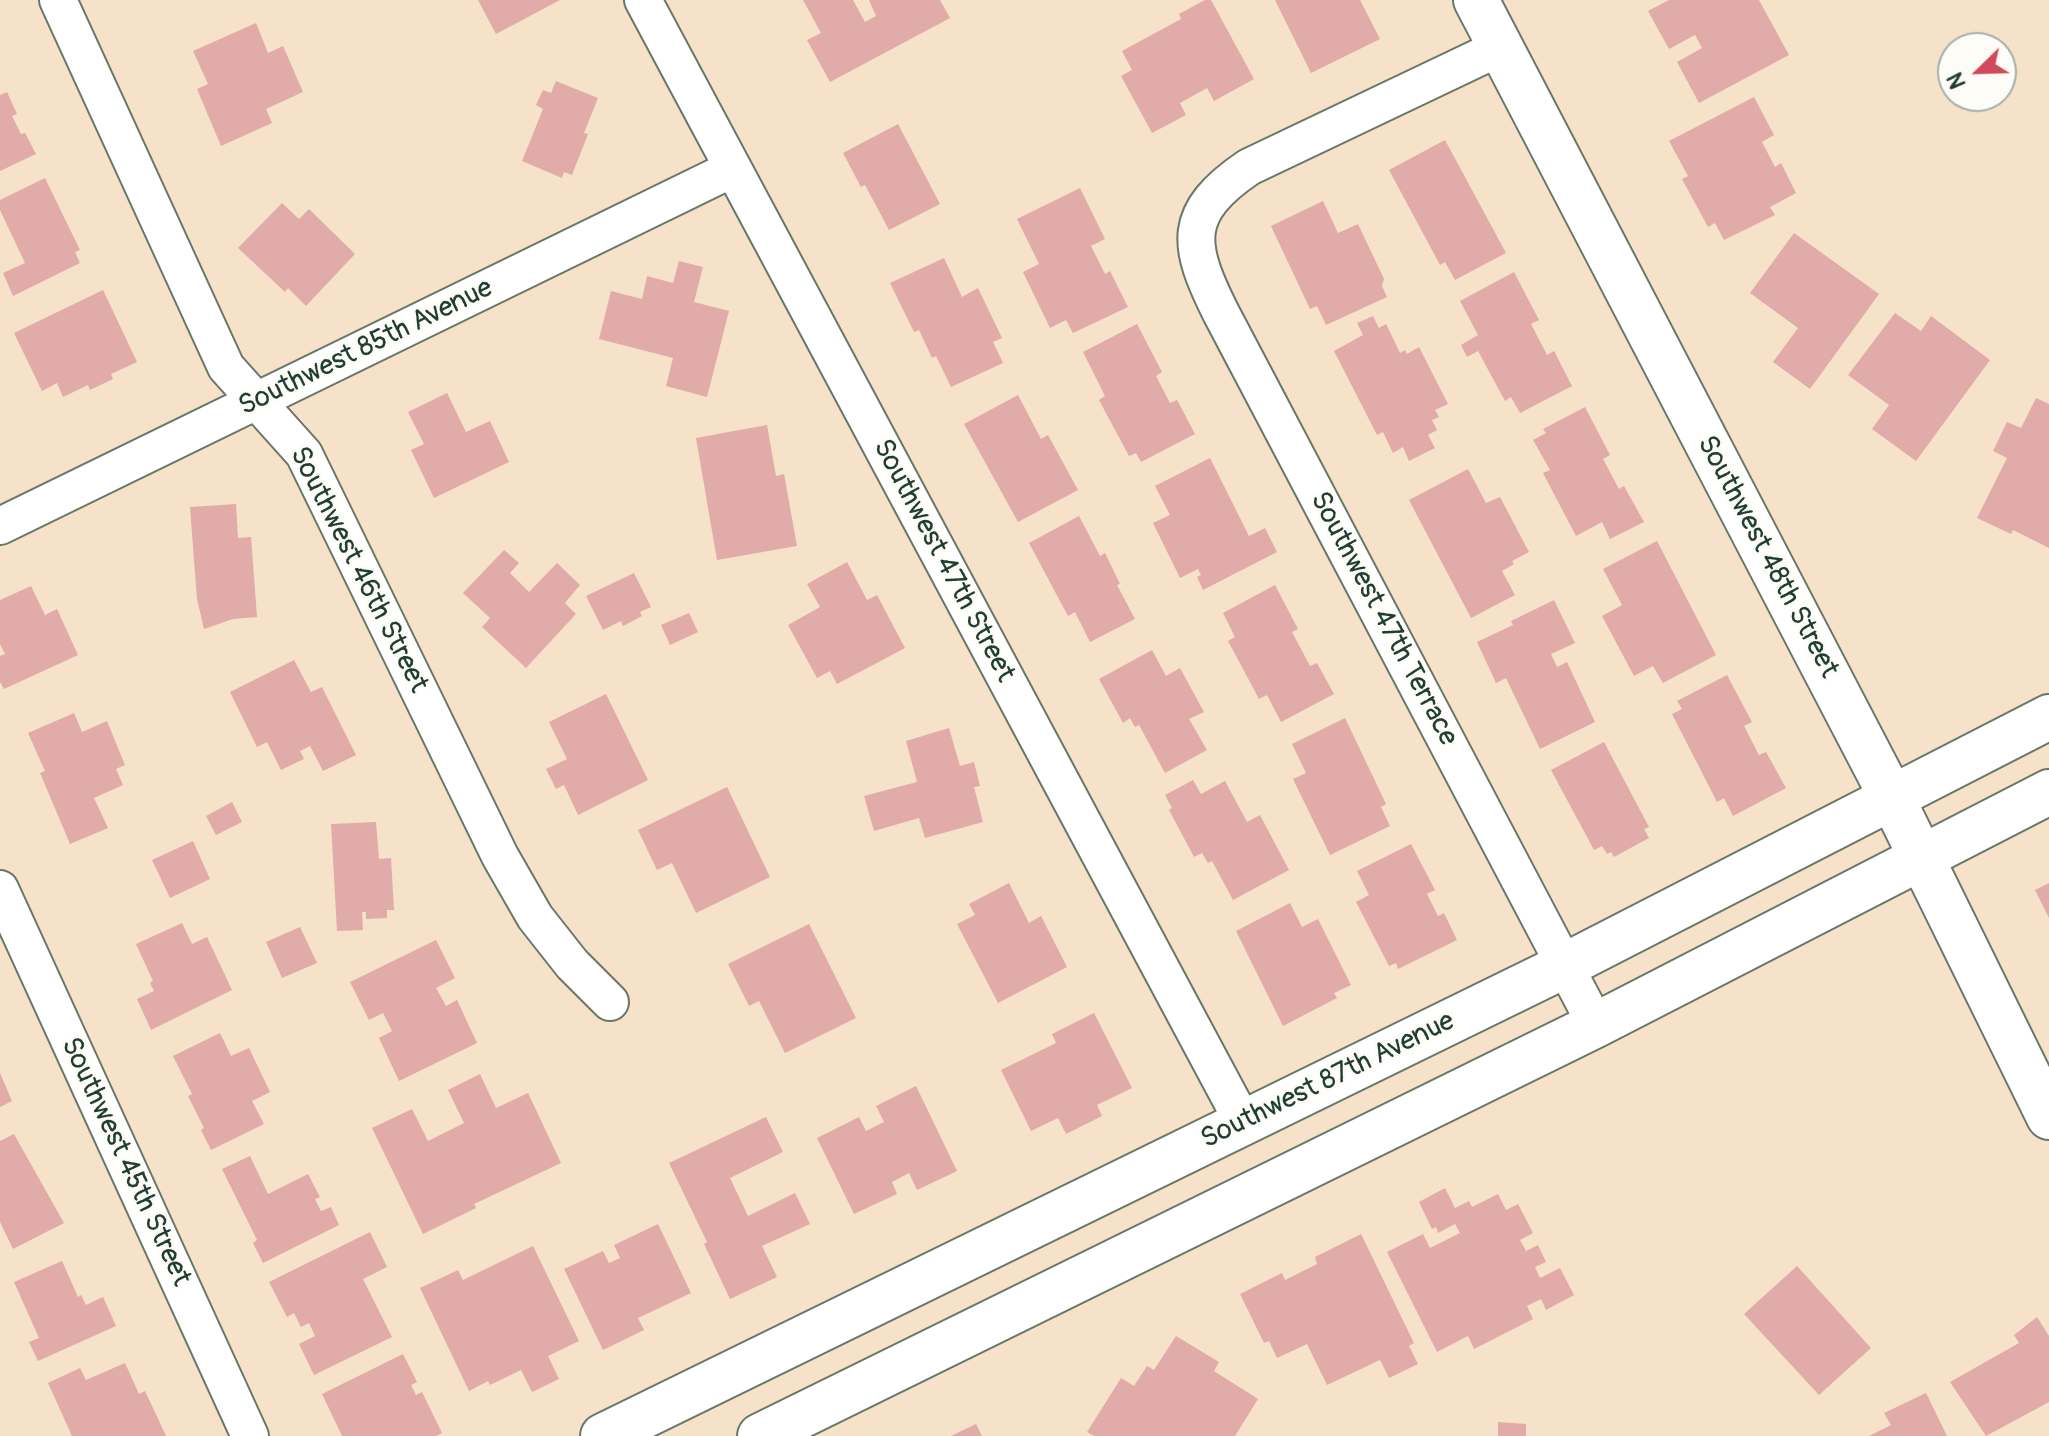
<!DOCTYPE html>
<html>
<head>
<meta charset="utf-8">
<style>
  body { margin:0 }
  #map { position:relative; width:2049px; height:1436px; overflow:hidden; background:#f6e2c9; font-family:Pangolin,sans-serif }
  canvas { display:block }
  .north { position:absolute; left:1937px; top:32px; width:80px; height:80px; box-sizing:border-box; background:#fdfcf7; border:2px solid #a4b0a9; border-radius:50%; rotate:247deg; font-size:22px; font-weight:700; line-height:32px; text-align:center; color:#1f3d34 }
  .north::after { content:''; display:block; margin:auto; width:28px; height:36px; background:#d1495b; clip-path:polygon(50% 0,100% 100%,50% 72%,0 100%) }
</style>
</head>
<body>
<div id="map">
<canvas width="2049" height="1436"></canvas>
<div class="north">N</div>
</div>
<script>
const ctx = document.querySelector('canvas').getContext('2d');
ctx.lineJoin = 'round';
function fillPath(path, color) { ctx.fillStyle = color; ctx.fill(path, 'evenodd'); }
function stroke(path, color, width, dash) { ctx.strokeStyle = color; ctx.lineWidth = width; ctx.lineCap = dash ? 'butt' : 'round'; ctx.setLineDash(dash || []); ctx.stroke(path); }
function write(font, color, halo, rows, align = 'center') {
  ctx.font = font + ' Pangolin,sans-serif'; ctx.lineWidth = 6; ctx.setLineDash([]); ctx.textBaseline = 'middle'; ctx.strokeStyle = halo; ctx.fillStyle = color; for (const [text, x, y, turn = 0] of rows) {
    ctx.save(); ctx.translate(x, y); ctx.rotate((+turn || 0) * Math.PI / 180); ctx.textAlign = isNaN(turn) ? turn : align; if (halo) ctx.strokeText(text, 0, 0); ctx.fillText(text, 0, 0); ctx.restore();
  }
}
fillPath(new Path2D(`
  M478,0H560L496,34Z
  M803,0H853L865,22L876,16L869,0H940L950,18L830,82L807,40L821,33Z
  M1205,0H1211L1254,79L1214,101L1207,88L1180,103L1186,115L1152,133L1121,76L1132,70L1122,51L1181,19L1179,14Z
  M1275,0H1360L1380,39L1311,73Z
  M1669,0H1759L1789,55L1699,103L1677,62L1702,48L1695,35L1669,49L1648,11Z
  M256,23L268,53L283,46L303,92L266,109L272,123L221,146L197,89L208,84L193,51Z
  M556,81L598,98L584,133L588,134L572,175L564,172L562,178L522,161L543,109L536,105L543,90L551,93Z
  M7,92L17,114L12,116L21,134L25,133L36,154L0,171V95Z
  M1754,97L1774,135L1762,142L1775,167L1781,163L1796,193L1770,207L1775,215L1724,240L1715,223L1708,227L1682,179L1688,176L1669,141Z
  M898,124L940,204L889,230L865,185L861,187L843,153Z
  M1445,140L1506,253L1455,280L1445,262L1440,265L1389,170Z
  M45,178L80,250L75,252L80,263L13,296L3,273L25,263L0,210V200Z
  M1080,188L1105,239L1091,246L1105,274L1110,271L1128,307L1073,333L1066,320L1050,328L1023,272L1039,264L1017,219Z
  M1323,201L1338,233L1358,224L1384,279L1382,286L1387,297L1326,325L1317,306L1310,309L1271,226Z
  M282,203L299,219L309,209L355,254L306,306L288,288L285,292L238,248Z
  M1794,233L1879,294L1810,389L1773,362L1798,328L1750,293Z
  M944,258L962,297L978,288L1002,338L993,342L1003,363L951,387L936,356L932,358L919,330L914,332L890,283Z
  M679,261L703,267L694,302L729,311L707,397L666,386L673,358L599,339L611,291L642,299L647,276L673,283Z
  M1514,272L1539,320L1531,324L1547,355L1554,351L1572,386L1520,413L1511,397L1505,401L1478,351L1467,357L1461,345L1478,335L1460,301Z
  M103,290L137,362L111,374L113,379L90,390L88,385L63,397L57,383L42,391L14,333Z
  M1895,313L1921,331L1931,316L1990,360L1916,461L1872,429L1889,405L1848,375Z
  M1373,316L1379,328L1386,324L1400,353L1405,350L1407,354L1419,347L1448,404L1435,410L1439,417L1432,420L1437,430L1428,435L1435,448L1409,461L1403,447L1393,453L1383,432L1377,435L1334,351L1363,335L1357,323Z
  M1137,324L1162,372L1156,376L1170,403L1177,400L1195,434L1141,462L1136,453L1129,456L1099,400L1105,396L1083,352Z
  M447,393L466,432L490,421L509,462L434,498L411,450L424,444L408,412Z
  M1018,395L1041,439L1048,435L1078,490L1018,522L964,424Z
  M2036,398L2049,404V548L2013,530L2011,534L1977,518L2007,458L1993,451L2007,422L2021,428Z
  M1585,407L1610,455L1603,459L1619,489L1624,486L1644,522L1610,539L1602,522L1576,536L1543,473L1550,470L1533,440L1546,433L1543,429Z
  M767,425L776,476L784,474L797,546L717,560L696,438Z
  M1210,458L1249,536L1265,528L1277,552L1203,590L1197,577L1201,575L1198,569L1180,578L1153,523L1170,515L1155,486Z
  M1468,469L1486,503L1500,497L1529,552L1512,561L1514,564L1502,571L1515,595L1471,618L1409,500Z
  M236,504L238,538L251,537L257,617L233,619L204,629L197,599L190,507Z
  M1079,516L1100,556L1105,553L1120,584L1117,585L1135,619L1090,642L1075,612L1068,616L1029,543Z
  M1657,541L1716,655L1663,683L1653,666L1634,676L1602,616L1622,605L1603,569Z
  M504,550L519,563L510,573L529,592L557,563L580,585L565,603L576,614L526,668L482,627L490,618L463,593Z
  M847,562L867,600L877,595L905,648L837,684L830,671L817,678L788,625L820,607L807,584Z
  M634,573L651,607L640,612L642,616L623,626L621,621L603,630L586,596Z
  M1275,585L1298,629L1292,632L1310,666L1317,663L1334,694L1281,722L1267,695L1259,699L1228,641L1235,637L1223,613Z
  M31,586L45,615L57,609L78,655L4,689L0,682V656L5,654L0,644V600Z
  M1554,600L1575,643L1551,654L1557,667L1567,662L1595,722L1540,749L1506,678L1496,683L1477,642L1513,625L1511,621Z
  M689,613L698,632L670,645L661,625Z
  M1152,650L1166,676L1180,668L1204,712L1189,719L1207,750L1165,773L1139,725L1135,727L1130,718L1123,723L1099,679Z
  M294,660L311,692L322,687L356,755L323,771L310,746L300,751L304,759L281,770L267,742L257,747L230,692Z
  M1727,675L1752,722L1744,726L1759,755L1766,752L1786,788L1733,816L1724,798L1717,802L1672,714L1682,709L1677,701Z
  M606,694L648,780L578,815L564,785L556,789L546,769L567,759L549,722Z
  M74,713L82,732L107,721L125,765L116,769L123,785L94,798L108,828L70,844L40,773L45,771L28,733Z
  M1345,718L1386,804L1381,807L1390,826L1330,855L1293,779L1306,773L1292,744Z
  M949,728L960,766L974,762L980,786L974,787L983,822L925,838L919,818L874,831L864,796L917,782L906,741Z
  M1604,742L1649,827L1644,829L1649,838L1614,857L1611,852L1607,854L1602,846L1594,850L1551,770Z
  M1193,780L1201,794L1225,781L1247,822L1260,815L1289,870L1233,900L1212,861L1208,863L1202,853L1194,857L1169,810L1172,808L1165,795Z
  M727,787L770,877L696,913L672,863L657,870L638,830Z
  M232,802L242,822L216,835L206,816Z
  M376,822L379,859L391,858L394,910H387V918L366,919V912H362L363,930L337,931L331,824Z
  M193,841L210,879L170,898L152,860Z
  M1411,844L1435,890L1427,894L1438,916L1444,913L1457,940L1398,969L1396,963L1389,966L1356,902L1369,895L1357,871Z
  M1009,883L1029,923L1041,916L1067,967L998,1003L957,924L975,915L969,904Z
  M2049,883V918L2035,890Z
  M1290,903L1302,927L1318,919L1351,985L1334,993L1337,998L1283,1026L1236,931Z
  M182,923L192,944L207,937L232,990L151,1030L137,999L154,991L150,983L153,981L136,944Z
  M809,924L856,1018L785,1053L759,1001L749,1006L728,964Z
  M300,927L317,963L282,978L266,942Z
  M436,940L455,978L436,988L446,1006L457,1000L477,1043L399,1081L379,1038L392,1031L383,1013L369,1020L350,982Z
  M1094,1013L1132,1088L1097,1105L1102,1116L1066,1134L1058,1118L1031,1131L1001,1070L1056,1043L1052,1034Z
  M220,1033L231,1056L249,1048L270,1092L252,1101L264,1124L211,1150L201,1130L204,1128L188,1096L192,1094L173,1056Z
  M0,1073L12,1101L0,1107Z
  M480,1074L496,1108L528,1093L561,1163L474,1204L476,1208L423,1234L372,1128L412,1109L428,1141L464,1123L448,1090Z
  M916,1086L957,1171L917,1190L909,1173L892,1182L897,1194L854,1214L817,1138L859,1117L866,1131L884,1122L876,1106Z
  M766,1117L783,1152L730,1178L748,1216L795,1193L810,1224L762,1246L777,1277L730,1299L704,1244L707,1242L669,1163Z
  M14,1134L64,1223L13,1249L0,1222V1141Z
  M250,1156L268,1194L308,1174L320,1197L315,1199L321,1211L331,1207L339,1225L263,1263L253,1243L257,1240L222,1169Z
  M1445,1188L1455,1208L1469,1201L1472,1207L1498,1194L1506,1210L1518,1204L1533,1233L1520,1240L1526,1251L1538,1245L1546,1262L1535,1267L1540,1278L1560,1268L1574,1295L1546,1310L1541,1299L1527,1306L1533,1319L1474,1349L1468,1336L1437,1352L1387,1252L1423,1234L1430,1248L1460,1233L1455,1224L1438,1233L1436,1227L1432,1229L1419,1202Z
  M658,1224L691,1293L638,1318L644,1330L603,1350L564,1269L603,1251L609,1263L620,1258L614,1245Z
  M370,1232L387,1267L363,1279L392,1337L314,1375L299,1344L315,1336L309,1323L301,1327L294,1313L287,1317L269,1282Z
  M1361,1234L1414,1343L1409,1346L1418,1364L1389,1378L1380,1360L1327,1385L1307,1344L1277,1358L1269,1341L1264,1343L1240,1294L1282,1273L1285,1280L1317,1264L1315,1257Z
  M533,1246L579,1341L548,1356L559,1379L532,1392L521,1370L490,1385L488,1381L469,1391L420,1288L458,1270L463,1280Z
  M62,1261L78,1297L81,1295L86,1305L103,1297L116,1326L38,1361L29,1342L39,1338L14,1282Z
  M1797,1266L1871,1348L1819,1395L1744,1314Z
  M2037,1317L2049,1336V1402L1986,1436L1950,1382L2019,1343L2014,1335Z
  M1176,1336L1219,1362L1214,1371L1258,1399L1235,1436H1094L1087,1432L1121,1378L1134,1386L1147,1366L1154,1370Z
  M403,1354L417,1382L411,1385L416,1395L422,1392L442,1433L436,1436H342L322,1394Z
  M125,1363L139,1394L145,1391L166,1436H72L48,1383L80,1368L86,1380Z
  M1926,1393L1947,1436H1869L1891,1425L1884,1413Z
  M1498,1422L1526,1424V1436H1498Z
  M976,1424L982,1436H951Z`), '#e0aba9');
const street = new Path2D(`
  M58,0L226,367L304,454L500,856L535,917L572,964L610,1002
  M643,0L1243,1122
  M1501,47L1249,167C1181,213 1187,245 1221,313L1596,1025
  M0,526L732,169
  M0,889L250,1436`);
const secondary = new Path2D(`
  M1476,0L1892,798L2049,1117
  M603,1436L1566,965L2049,717
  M760,1436L1596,1025L2049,792`);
stroke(street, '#6a7768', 40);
stroke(secondary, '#6a7768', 48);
stroke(street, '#fff', 36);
stroke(secondary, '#fff', 44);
write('28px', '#1f3d34', '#fdfcf7', [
  ["Southwest 85th Avenue",366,348,-26],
  ["Southwest 48th Street",1767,557,62],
  ["Southwest 47th Street",943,561,62],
  ["Southwest 46th Street",358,570,63],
  ["Southwest 47th Terrace",1383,619,62],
  ["Southwest 87th Avenue",1328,1081,-26],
  ["Southwest 45th Street",125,1162,65]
]);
</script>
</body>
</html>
